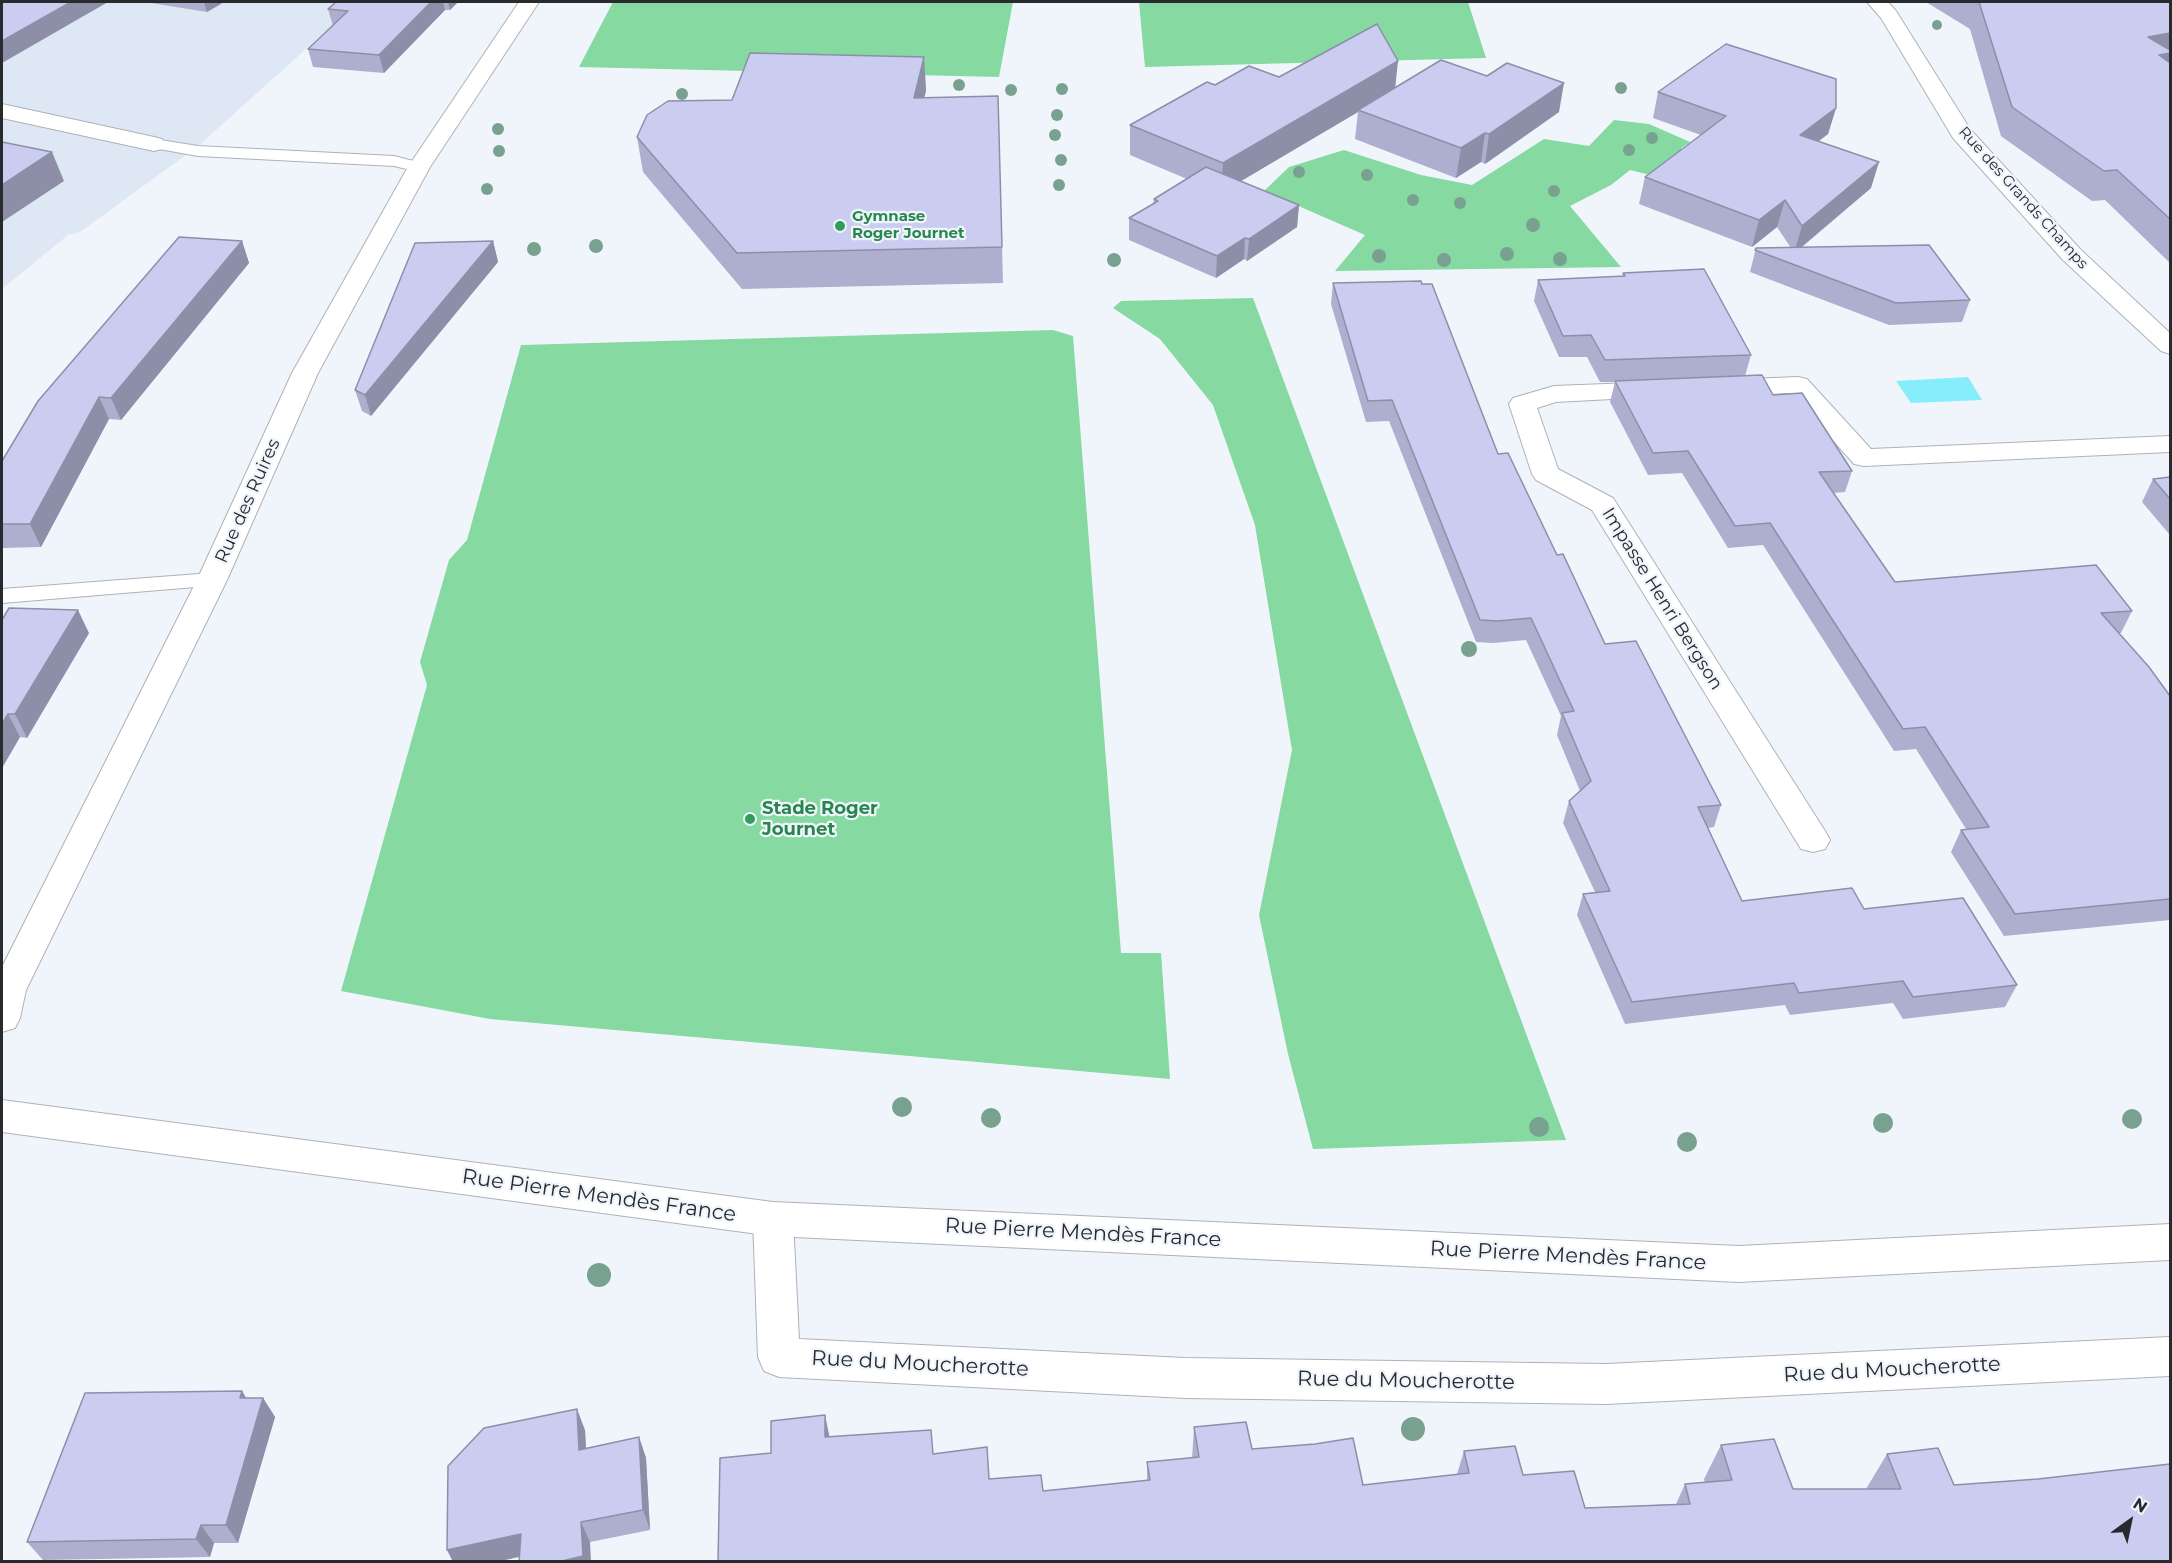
<!DOCTYPE html>
<html>
<head>
<meta charset="utf-8">
<style>
  body { margin:0 }
  #map { position:relative; width:2172px; height:1563px; overflow:hidden; background:#f0f5fc; font-family:Montserrat,sans-serif }
  canvas { display:block }
  .frame { position:absolute; inset:0; border:3px solid #282a2d; pointer-events:none }
  .north { position:absolute; left:2100px; top:1491px; width:60px; height:60px; -webkit-text-stroke:4px #f0f5fc; paint-order:stroke; rotate:33deg; font-size:16px; font-weight:700; line-height:24px; text-align:center; color:#282a2d }
  .north::after { content:''; display:block; margin:auto; width:21px; height:27px; background:#282a2d; clip-path:polygon(50% 0,100% 100%,50% 72%,0 100%) }
</style>
</head>
<body>
<div id="map">
<canvas width="2172" height="1563"></canvas>
<div class="frame"></div>
<div class="north">N</div>
</div>
<script>
const ctx = document.querySelector('canvas').getContext('2d');
ctx.lineJoin = 'round';
function fillPath(path, color) { ctx.fillStyle = color; ctx.fill(path, 'evenodd'); }
function stroke(path, color, width, dash) { ctx.strokeStyle = color; ctx.lineWidth = width; ctx.lineCap = dash ? 'butt' : 'round'; ctx.setLineDash(dash || []); ctx.stroke(path); }
function write(font, color, halo, rows, align = 'center') {
  ctx.font = font + ' Montserrat,sans-serif'; ctx.lineWidth = 4.5; ctx.setLineDash([]); ctx.textBaseline = 'middle'; ctx.strokeStyle = halo; ctx.fillStyle = color; for (const [text, x, y, turn = 0] of rows) {
    ctx.save(); ctx.translate(x, y); ctx.rotate((+turn || 0) * Math.PI / 180); ctx.textAlign = isNaN(turn) ? turn : align; if (halo) ctx.strokeText(text, 0, 0); ctx.fillText(text, 0, 0); ctx.restore();
  }
}
fillPath(new Path2D(`
  M2,2H357L335,23L197,147L80,232L68,235L2,289Z`), '#dee7f4');
fillPath(new Path2D(`
  M613,2H1013L999,77L579,67Z
  M1139,2H1468L1486,58L1145,67Z
  M1614,120L1649,124L1690,142L1681,148L1682,158L1654,176L1630,170L1611,185L1570,206L1621,267L1335,271L1365,235L1264,191L1289,167L1344,150L1421,175L1472,185L1544,139L1589,146Z
  M1253,298L1540,1071L1566,1140L1313,1149L1288,1054L1259,915L1292,750L1255,525L1213,405L1160,339L1113,308L1121,301Z
  M1053,330L1073,336L1121,953H1161L1170,1079L490,1019L341,991L427,685L420,662L449,560L467,540L521,345Z`), '#85d9a1');
fillPath(new Path2D(`
  M1968,377L1982,400L1911,403L1896,381Z`), '#85eefa');
const lane = new Path2D(`
  M154,139L198,146L394,156L425,164L427,167L419,172L394,166L198,156L148,147L146,144Z
  M212,573L220,575L223,580L220,585L2,603V589Z`);
const street = new Path2D(`
  M519,2H539L430,167L318,373L227,580L26,990L20,1018L15,1028L2,1032V967L197,580L292,373L408,167Z
  M1867,2H1888L1896,11L1970,129L2081,250L2170,333V354L2161,351L2063,260L1953,138L1881,18Z
  M2,104L154,137L162,139L165,144L162,149L154,151L2,118Z
  M1798,377L1807,379L1871,449L2170,436V452L1864,466L1854,464L1791,393L1725,396L1716,394L1712,388L1716,382L1725,380Z
  M1658,382L1667,384L1671,390L1667,396L1556,402L1537,408L1558,469L1613,498L1825,831L1830,840L1825,849L1813,852L1801,849L1592,510L1536,480L1532,474L1509,404L1513,398L1554,386Z
  M773,1202L787,1207L793,1219L799,1339L1185,1358L1606,1364L2170,1337V1376L1606,1404L1185,1398L779,1377L764,1371L758,1357L753,1219L759,1207Z`);
const secondary = new Path2D(`
  M2,1100L773,1202L1739,1246L2170,1224V1260L1739,1282L773,1236L2,1132Z`);
stroke(lane, '#aeb2b8', 2);
stroke(street, '#aeb2b8', 2);
stroke(secondary, '#aeb2b8', 2);
fillPath(lane, '#fff');
fillPath(street, '#fff');
fillPath(secondary, '#fff');
ctx.fillStyle = '#79a18f';
for (const [x, y, r] of [
  [1937,25,5],
  [959,85,6],
  [1621,88,6],
  [1062,89,6],
  [1011,90,6],
  [682,94,6],
  [1057,115,6],
  [498,129,6],
  [1055,135,6],
  [1652,138,6],
  [1629,150,6],
  [499,151,6],
  [1061,160,6],
  [1299,172,6],
  [1367,175,6],
  [1059,185,6],
  [487,189,6],
  [1554,191,6],
  [1413,200,6],
  [1460,203,6],
  [1533,225,7],
  [596,246,7],
  [534,249,7],
  [1507,254,7],
  [1379,256,7],
  [1560,259,7],
  [1114,260,7],
  [1444,260,7],
  [1469,649,8],
  [902,1107,10],
  [991,1118,10],
  [2132,1119,10],
  [1883,1123,10],
  [1539,1127,10],
  [1687,1142,10],
  [599,1275,12],
  [1413,1429,12]
]) { ctx.beginPath(); ctx.arc(x, y, r, 0, 2 * Math.PI); ctx.fill(); }
fillPath(new Path2D(`
  M145,2H224L207,12Z
  M336,2H458L450,10H445L384,73L313,67L308,49L333,26L328,9Z
  M1926,2H2170V263L2105,200L2092,201L2001,136L1970,29Z
  M924,57L926,91L924,98L998,96L1003,283L742,289L643,172L637,137L732,100Z
  M1279,77L1395,87L1559,112L1485,164L1481,162L1456,178L1355,139L1358,112L1240,181L1299,205L1297,227L1247,261L1244,259L1216,278L1129,240V218L1153,204L1154,199L1187,179L1130,155V125L1215,85Z
  M1658,92L1836,108L1828,134L1819,141L1871,188L1801,248L1970,300L1962,322L1889,325L1750,272L1756,248H1791L1777,227L1752,247L1639,204L1645,177L1701,135L1653,118Z
  M242,241L249,263L121,420L109,419L41,547L2,548V461Z
  M493,241L498,262L371,416L362,411L355,390Z
  M1623,273L1751,355L1745,376L1773,395L1852,471L1845,492L1833,493L1895,582L2132,611L2121,633H2119L2170,696V920L2004,936L1951,852L1961,830L1966,829L1916,749L1894,751L1763,545L1728,548L1682,473L1648,475L1610,402L1615,382H1600L1587,357H1559L1534,301L1538,280L1622,277Z
  M1333,283L1498,454L1557,555L1605,644L1721,805L1714,827L1708,828L1742,901L1864,909L2017,985L2005,1007L1903,1019L1893,1003L1790,1015L1785,1005L1625,1024L1577,915L1583,894L1595,892L1563,823L1569,801L1580,791L1557,735L1561,716L1526,640L1493,643L1476,642L1389,421L1366,422L1331,304Z
  M2170,477V535L2142,502L2153,479Z
  M9,608L89,633L27,738L20,737L2,768Z
  M242,1391L246,1398H263L275,1417L238,1543H214L210,1557L43,1560L27,1542Z
  M1194,1427L1252,1449L1363,1485L1457,1474L1464,1451L1523,1475L1585,1508L1676,1504L1685,1484L1705,1483L1704,1479L1721,1445L1793,1489H1866L1887,1454L1954,1485L2170,1562H718L771,1453L829,1437L934,1454L989,1479L1043,1491L1147,1480V1462L1192,1458Z
  M585,1430L586,1448L639,1437L646,1458L650,1530L590,1542L496,1562H453Z`), '#aeafce');
fillPath(new Path2D(`
  M71,2H108L2,63V41Z
  M204,2H224L207,12Z
  M431,2H443L445,10L384,73L379,55Z
  M448,2H458L450,10Z
  M2170,33V62L2163,81L2148,37Z
  M924,57L926,91L916,132L914,98Z
  M1398,61L1395,90L1358,110V112L1221,193L1223,163Z
  M1564,83L1559,112L1485,164L1489,134Z
  M1836,108L1828,134L1792,161L1800,135Z
  M1485,133L1481,162L1456,178L1461,148Z
  M52,152L64,181L2,222V185Z
  M1879,162L1871,188L1794,253L1802,226Z
  M1785,200L1777,227L1752,247L1759,220Z
  M1299,205L1297,227L1247,261L1249,239Z
  M1245,238L1244,259L1216,278L1217,256Z
  M242,241L249,263L121,420L111,398Z
  M493,241L498,262L371,416L365,395Z
  M99,397L109,419L41,547L30,524Z
  M78,610L89,633L27,738L15,714Z
  M8,714L20,737L2,768V724Z
  M242,1391L254,1411L240,1398Z
  M263,1398L275,1417L238,1543L226,1525Z
  M577,1409L585,1430L587,1470L579,1450Z
  M825,1415L832,1449L825,1437Z
  M639,1437L646,1458L650,1530L643,1510Z
  M581,1522L590,1542L591,1562H558Z
  M201,1525L214,1543L210,1557L196,1539Z
  M521,1534L530,1554L496,1562H453L447,1550Z`), '#8d8fa8');
const building = new Path2D(`
  M2,2H71L2,41Z
  M336,2H431L379,55L308,49L348,11L328,9Z
  M1979,2H2170V33L2148,37L2170,50V53L2159,55L2170,63V219L2117,170L2104,171L2012,107Z
  M1377,24L1398,61L1223,163L1130,125L1207,82L1215,85L1249,66L1279,77Z
  M1726,44L1836,79V108L1800,135L1879,162L1802,226L1785,200L1759,220L1645,177L1726,116L1658,92Z
  M750,53L924,57L914,98L998,96L1002,247L737,253L637,137L647,115L668,101L732,100Z
  M1441,60L1487,76L1507,63L1564,83L1489,134L1485,133L1461,148L1358,110Z
  M2,142L52,152L2,185Z
  M1206,167L1299,205L1249,239L1245,238L1217,256L1129,218L1158,201L1154,199Z
  M179,237L242,241L111,398L99,397L30,524H2V461L38,401Z
  M493,241L365,395L355,390L415,243Z
  M1929,245L1970,300L1896,303L1755,250L1756,248Z
  M1704,269L1751,355L1605,360L1591,335L1563,336L1538,280L1625,276L1623,273Z
  M1421,281L1422,284H1432L1498,454L1508,453L1557,555L1563,554L1605,644L1636,641L1721,805L1698,807L1742,901L1852,888L1864,909L1963,898L2017,985L1913,997L1903,981L1799,993L1794,983L1632,1002L1583,894L1610,891L1569,801L1591,781L1562,713L1574,711L1531,618L1498,621L1480,620L1392,400L1368,401L1333,283Z
  M1762,375L1773,395L1802,393L1852,471L1819,472L1895,582L2096,565L2132,611L2101,613L2149,667L2170,696V899L2015,914L1961,830L1989,827L1925,727L1903,729L1770,523L1735,526L1688,451L1653,453L1615,381Z
  M2170,477V499L2153,479Z
  M9,608L78,610L15,714H8L2,724V620Z
  M242,1391L240,1398H263L226,1525H201L196,1539L27,1542L85,1393Z
  M577,1409L579,1450L639,1437L643,1510L581,1522L583,1556L558,1562H519L521,1534L447,1550L448,1466L484,1428Z
  M825,1415V1437L931,1430L933,1454L987,1447L989,1479L1041,1475L1043,1491L1150,1480L1147,1462L1199,1457L1194,1427L1246,1422L1252,1449L1315,1444L1353,1438L1363,1485L1469,1473L1464,1451L1515,1446L1523,1475L1574,1471L1585,1508L1690,1504L1685,1484L1732,1480L1721,1445L1774,1439L1793,1489H1901L1887,1454L1938,1448L1954,1485L2038,1479L2170,1464V1562H718L720,1458L771,1453V1421Z`);
fillPath(building, '#caccf0');
stroke(building, '#8d8fa8', 1.5);
for (const [x, y, r, color] of [
  [840,226,6,"#2e9e5b"],
  [750,819,6,"#2e9e5b"]
]) { const dot = new Path2D(); dot.arc(x, y, r, 0, 2 * Math.PI); ctx.fillStyle = color; ctx.fill(dot); stroke(dot, '#f0f5fc', 2); }
write('15px', '#282a2d', '#f0f5fc', [
  ["Rue des Grands Champs",2023,198,48]
]);
write('bold 15px', '#27864d', '#f0f5fc', [
  ["Gymnase",852,217],
  ["Roger Journet",852,234]
], 'left');
write('18px', '#282a2d', '#f0f5fc', [
  ["Rue des Ruires",248,501,-66],
  ["Impasse Henri Bergson",1662,599,58]
]);
write('bold 18px', '#27864d', '#f0f5fc', [
  ["Stade Roger",762,809],
  ["Journet",762,830]
], 'left');
write('21px', '#282a2d', '#f0f5fc', [
  ["Rue Pierre Mendès France",599,1196,8],
  ["Rue Pierre Mendès France",1083,1233,3],
  ["Rue Pierre Mendès France",1568,1256,3],
  ["Rue du Moucherotte",920,1364,3],
  ["Rue du Moucherotte",1892,1370,-3],
  ["Rue du Moucherotte",1406,1381,1]
]);
</script>
</body>
</html>
